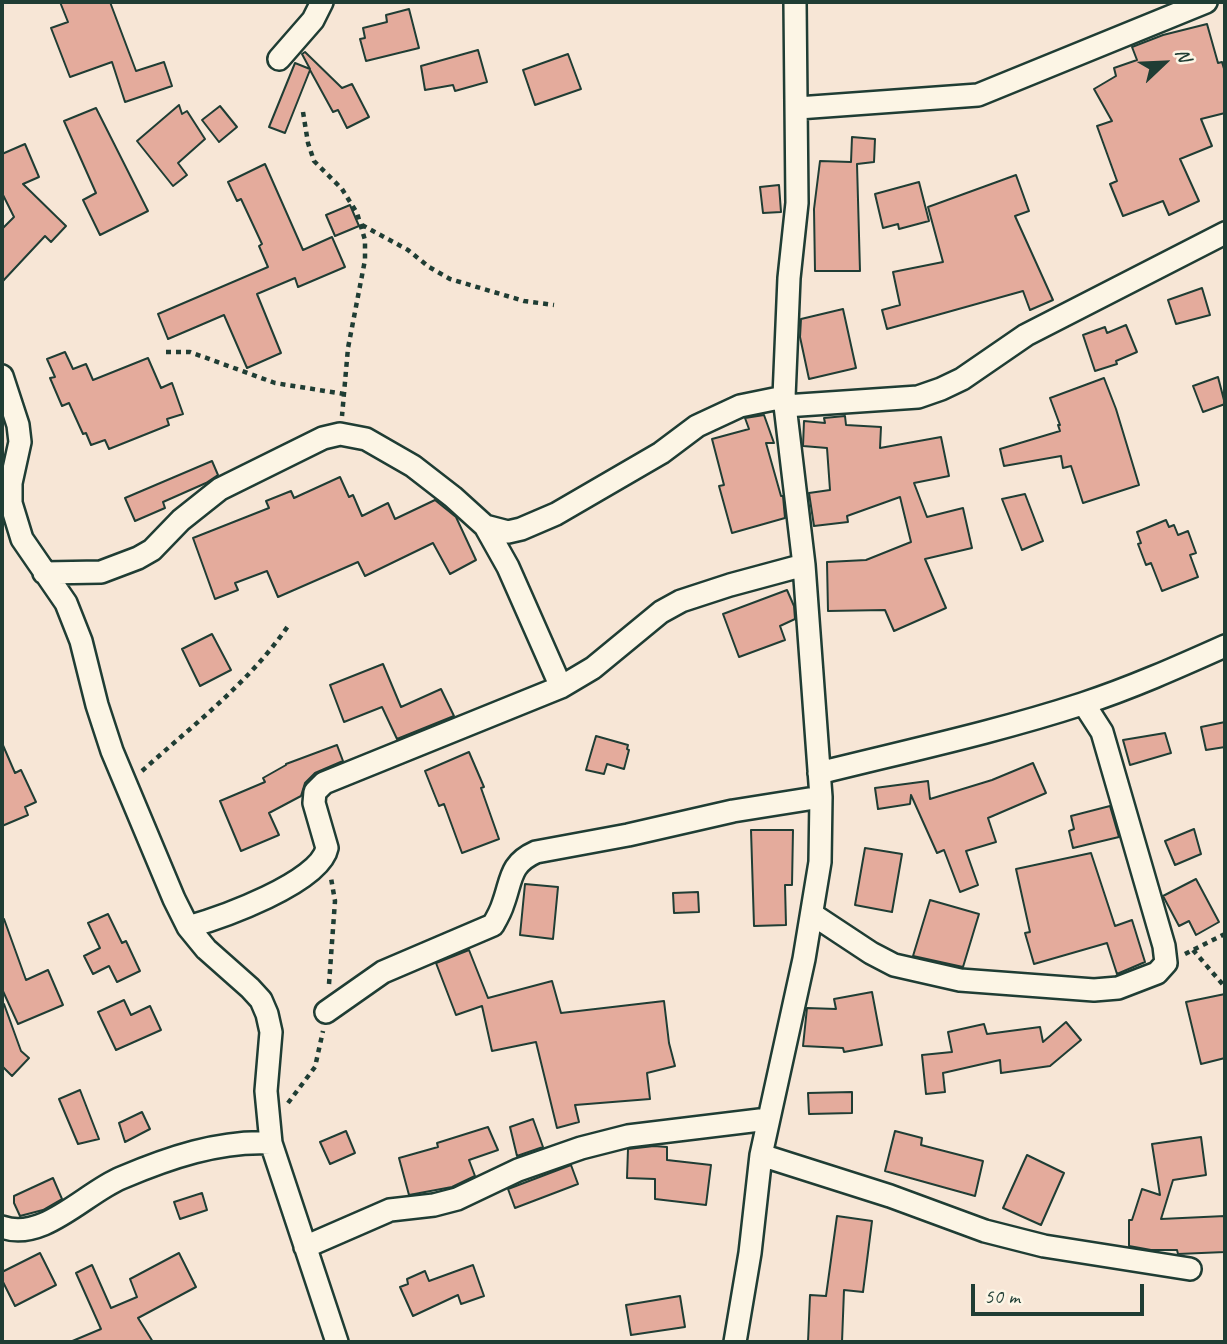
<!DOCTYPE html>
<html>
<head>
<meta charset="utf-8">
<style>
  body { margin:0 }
  #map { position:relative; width:1227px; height:1344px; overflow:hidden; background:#f7e6d6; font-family:Caveat,sans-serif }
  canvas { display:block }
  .frame { position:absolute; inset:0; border:4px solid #1f3d34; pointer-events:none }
  .north { position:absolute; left:1129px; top:28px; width:70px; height:70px; -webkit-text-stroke:5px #fcf5e5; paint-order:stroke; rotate:67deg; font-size:19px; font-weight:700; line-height:28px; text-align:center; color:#1f3d34 }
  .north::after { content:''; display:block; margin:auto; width:24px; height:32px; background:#1f3d34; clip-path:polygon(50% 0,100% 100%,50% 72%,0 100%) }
  .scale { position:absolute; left:971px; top:1284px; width:173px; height:32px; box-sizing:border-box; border:4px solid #1f3d34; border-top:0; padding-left:9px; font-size:21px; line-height:24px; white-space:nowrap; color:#1f3d34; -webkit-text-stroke:5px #fcf5e5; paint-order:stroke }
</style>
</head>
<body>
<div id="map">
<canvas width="1227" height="1344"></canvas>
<div class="frame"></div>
<div class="north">N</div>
<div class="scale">50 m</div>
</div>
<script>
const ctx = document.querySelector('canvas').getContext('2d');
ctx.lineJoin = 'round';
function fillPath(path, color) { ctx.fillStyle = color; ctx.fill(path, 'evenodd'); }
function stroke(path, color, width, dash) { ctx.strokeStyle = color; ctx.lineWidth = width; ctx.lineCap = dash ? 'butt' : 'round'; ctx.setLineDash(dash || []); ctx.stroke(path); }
const building = new Path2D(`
  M60,2H110L136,71L164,62L172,86L125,102L112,62L70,77L51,28L68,22Z
  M409,9L419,48L366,61L360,39L365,38L363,28L387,22L386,15Z
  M1207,24L1218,63L1222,62L1225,72V113L1201,119L1212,146L1180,159L1199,201L1169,215L1163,201L1123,216L1110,184L1117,181L1097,126L1112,121L1094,89L1116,76L1114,68L1137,60L1132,47L1163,35Z
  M478,50L487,82L455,91L453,85L425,90L421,66Z
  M305,52L342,88L352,84L369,117L347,128L338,110L333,112L310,70L285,133L269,127L295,63L310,69L302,54Z
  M568,54L581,89L535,105L523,70Z
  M179,105L182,114L187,111L205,139L178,163L187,175L173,186L137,141Z
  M220,106L237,127L219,142L202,120Z
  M96,108L148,211L100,235L83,200L96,193L64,121Z
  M852,137L875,139L874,162L857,164L860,271H815L814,209L820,161L851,162Z
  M25,144L39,177L23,184L66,226L51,242L45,236L2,282V229L14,217L2,193V154Z
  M265,164L303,250L332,237L345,267L298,287L295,278L257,294L281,353L247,368L224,315L168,339L158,314L268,267L259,246L262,244L241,199L237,201L228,182Z
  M1016,175L1029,211L1015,216L1053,300L1030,310L1023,291L887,329L882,310L900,305L893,272L943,262L928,207Z
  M919,182L929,221L899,229L898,224L883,228L875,194Z
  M779,185L781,212L763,213L760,187Z
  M350,205L359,226L335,236L326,215Z
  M1202,288L1210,315L1176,324L1168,300Z
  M843,309L856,368L809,379L800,337L801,319Z
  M1126,325L1137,352L1116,361L1117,364L1095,371L1083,335L1105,327L1107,333Z
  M65,352L73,369L86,364L93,380L148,358L161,388L172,383L183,414L167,419L169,425L109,449L105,440L91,445L86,433L83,434L69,403L62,406L50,378L55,377L47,359Z
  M1218,377L1225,404L1203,412L1193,386Z
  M1104,378L1116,409L1139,485L1083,503L1071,466L1063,468L1061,456L1004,466L1000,449L1060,431L1058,425H1060L1050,398Z
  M764,415L774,443H766L781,496H783L785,518L732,533L719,486L724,485L712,439L749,429L745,418Z
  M845,416L846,425L881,427L880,448L941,437L949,476L914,483L927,517L963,508L972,548L925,559L946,608L894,631L885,610L828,611L827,562L866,560L911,542L900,497L847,516L848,522L814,526L809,493L830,490L827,448L803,446L804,421L825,423L824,418Z
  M212,461L218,475L206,483L163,502L165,508L135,521L125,498Z
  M340,477L349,497L353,495L362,516L388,503L395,519L435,500L456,517L476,560L450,574L433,543L365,576L358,562L278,597L267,571L235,583L238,590L215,599L193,538L269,508L266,501L291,491L294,498Z
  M1025,494L1043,541L1022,550L1002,499Z
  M1166,520L1169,527L1174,525L1178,535L1188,531L1196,553L1190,555L1198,577L1162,591L1151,563L1146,565L1138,544L1141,543L1137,532Z
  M787,590L794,606L795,619L780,626L785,640L739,657L723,614Z
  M212,634L231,670L200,686L182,649Z
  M383,664L401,707L441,689L454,716L397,739L382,707L344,722L330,685Z
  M1225,722V747L1206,750L1201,727Z
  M1165,733L1171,753L1130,765L1123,740Z
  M596,736L628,745L627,749L629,750L624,769L607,764L604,774L586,770Z
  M2,743L15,773L21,770L36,802L25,807L28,815L2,826Z
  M337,745L343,761L315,773L305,783L301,796L269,813L279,835L241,851L220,801L265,782L263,778L286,765V764Z
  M469,752L484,787L481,788L499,839L462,853L444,804L439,806L425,771Z
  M1033,763L1046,793L988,818L996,842L966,851L978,885L960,892L944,850L937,853L911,795L910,804L878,809L875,788L928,781L930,799L992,780Z
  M1110,806L1119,837L1073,848L1069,831L1074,829L1071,816Z
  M1194,829L1201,854L1175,865L1165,841Z
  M751,830H793L792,885H785L786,925L754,926Z
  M865,848L902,854L892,912L855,905Z
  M1091,853L1115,926L1132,920L1145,962L1117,974L1107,943L1034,964L1025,933L1030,932L1016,869Z
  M1196,879L1219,922L1196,935L1189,921L1179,926L1163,896Z
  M525,884L558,887L553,939L520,935Z
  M698,892L699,912L674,913L673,893Z
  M930,900L979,914L963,967L913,956Z
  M108,914L122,943L126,941L140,971L117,982L109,966L93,974L84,956L100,948L88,923Z
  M4,919L26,980L48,970L63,1005L18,1024L2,989V920Z
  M469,950L488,998L552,981L561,1013L664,1001L669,1043L675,1066L647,1073L650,1099L575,1105L579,1122L557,1128L536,1042L492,1051L482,1006L456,1015L436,963Z
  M872,992L882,1045L844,1052L843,1048L803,1046L807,1008L836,1009L834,999Z
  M1225,994V1058L1201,1064L1186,1002Z
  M124,1000L131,1015L150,1006L161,1030L116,1050L98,1012Z
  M2,1004H4L21,1051L29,1058L12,1076L2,1066Z
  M1066,1022L1081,1040L1050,1066L1001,1073L1000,1060L943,1073L945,1092L926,1094L922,1055L952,1052L948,1032L984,1024L987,1034L1040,1027L1043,1042Z
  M80,1090L99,1139L78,1144L59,1099Z
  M852,1092V1113L809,1114L808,1093Z
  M142,1112L150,1129L125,1142L119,1123Z
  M533,1119L543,1147L517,1156L510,1127Z
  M488,1127L498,1150L469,1160L475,1176L452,1187L409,1195L399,1158L438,1147L437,1143Z
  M346,1131L355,1153L330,1164L320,1142Z
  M895,1131L922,1138L921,1145L983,1161L975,1196L885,1171Z
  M1201,1137L1206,1175L1173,1180L1161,1219L1225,1216V1252L1178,1254L1177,1250H1151L1129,1246V1220H1132L1142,1189L1160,1195L1152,1144Z
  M654,1146L667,1147V1160L711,1165L706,1205L655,1199V1179L627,1178L628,1149Z
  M1027,1155L1064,1173L1041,1225L1003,1208Z
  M571,1165L578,1184L515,1208L508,1189Z
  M53,1178L62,1199L43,1210L20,1216L14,1203V1196Z
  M202,1193L207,1210L180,1219L174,1202Z
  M837,1216L872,1221L863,1292L844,1290L842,1342H808L810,1295L826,1296Z
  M40,1253L56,1285L15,1306L2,1280V1272Z
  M179,1253L196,1287L138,1318L153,1342H70L101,1329L76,1273L92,1265L111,1308L137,1297L130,1279Z
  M473,1265L484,1296L461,1304L458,1295L413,1316L400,1287L408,1284L407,1279L425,1271L429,1281Z
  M680,1296L685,1327L631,1335L626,1305Z`);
fillPath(building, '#e4ab9c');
stroke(building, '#1f3d34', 2);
const street = new Path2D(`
  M279,59L313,20L322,2
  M798,108L978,95L1206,2
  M2,376L18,425L20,442L11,483V503L22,539L66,603L81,641L97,705L112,751L174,899L188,927L206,949L250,988L261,1000L267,1014L271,1032L266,1091L271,1143L337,1342
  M785,406L918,397L941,389L962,379L1026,335L1225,233
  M485,526L508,567L561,687
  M44,573L101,572L138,558L152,550L181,520L220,489L323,438L340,434L366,439L413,466L453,497L485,526L508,532L521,529L556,514L661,453L697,426L740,406L784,397
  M819,773C907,751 996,732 1082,704C1131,688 1178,667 1225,646
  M812,914L871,953L894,965L960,980L1094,990L1118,988L1157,973L1166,963L1164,946L1102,732L1084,704
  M188,927C220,918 320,883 327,848L314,803L315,792L324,783L561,687L593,668L661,612L681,601L730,585L804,565
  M326,1012L383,972L493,925C497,918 501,911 503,904C512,880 509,864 536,852L628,835L733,811L821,797
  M761,1155L890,1196L985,1231L1044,1246L1190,1269
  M2,1227C43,1242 85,1193 121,1178C168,1158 220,1140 271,1143
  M305,1247L390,1210L434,1205L457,1199L518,1170L581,1148L628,1136L768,1119
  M735,1342L750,1253L761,1155L804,959L820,862L821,797L804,565L784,397L789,278L797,203L795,2`);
stroke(street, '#1f3d34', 26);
stroke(new Path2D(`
  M303,112L308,143L314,161L342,189L357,213L365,240V260L348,348L342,416
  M362,225L408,250L429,267L450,279L524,301L554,305
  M166,352H190L275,383L344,394
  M142,771C193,725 249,683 288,626
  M1193,950L1225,987
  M1185,954L1225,934
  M329,984L335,901L331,878
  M288,1103L315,1067L323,1031`), '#1f3d34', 4.5, [5, 5]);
stroke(street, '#fcf5e5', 21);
</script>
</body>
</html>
